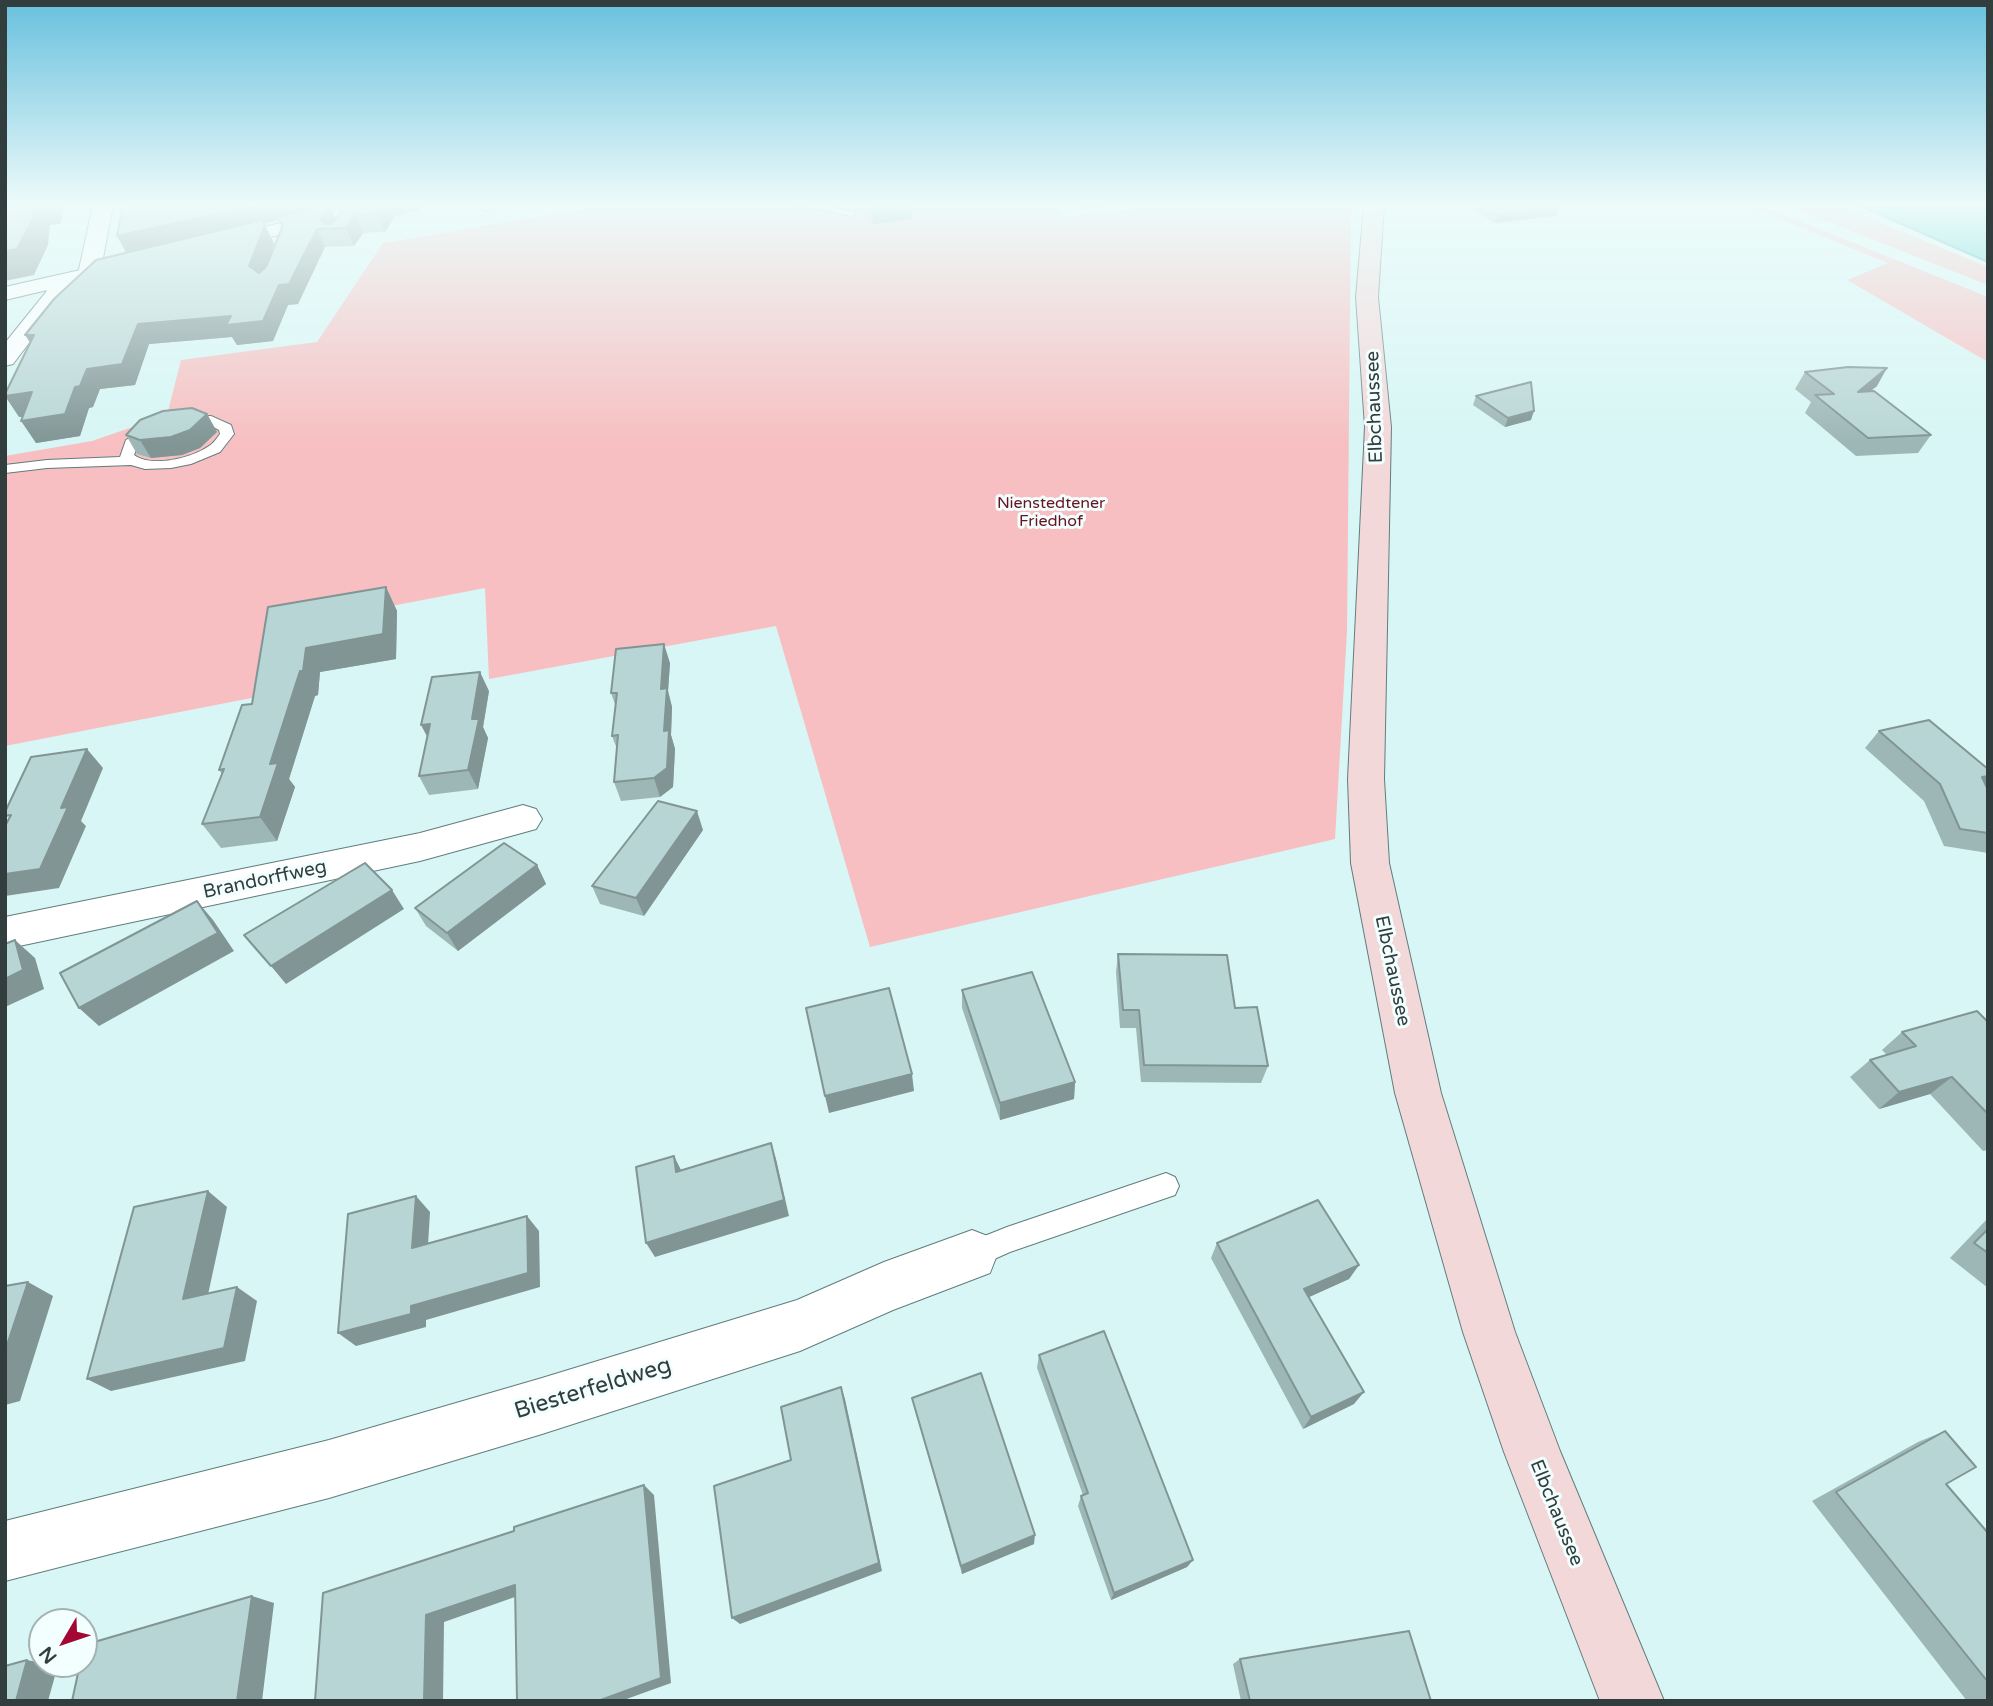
<!DOCTYPE html>
<html>
<head>
<meta charset="utf-8">
<style>
  body { margin:0 }
  #map { position:relative; width:1993px; height:1706px; overflow:hidden; background:#d7f6f5; font-family:"Varela Round",sans-serif }
  canvas { display:block }
  .frame { position:absolute; inset:0; border:7px solid #313e3d; pointer-events:none }
  .north { position:absolute; left:28px; top:1608px; width:70px; height:70px; box-sizing:border-box; background:#f3fffe; border:2px solid #a5b2b1; border-radius:50%; rotate:231deg; font-size:19px; font-weight:700; line-height:28px; text-align:center; color:#313e3d }
  .north::after { content:''; display:block; margin:auto; width:24px; height:32px; background:#a40733; clip-path:polygon(50% 0,100% 100%,50% 72%,0 100%) }
</style>
</head>
<body>
<div id="map">
<canvas width="1993" height="1706"></canvas>
<div class="frame"></div>
<div class="north">N</div>
</div>
<script>
const ctx = document.querySelector('canvas').getContext('2d');
ctx.lineJoin = 'round';
function fillPath(path, color) { ctx.fillStyle = color; ctx.fill(path, 'evenodd'); }
function stroke(path, color, width, dash) { ctx.strokeStyle = color; ctx.lineWidth = width; ctx.lineCap = dash ? 'butt' : 'round'; ctx.setLineDash(dash || []); ctx.stroke(path); }
function write(font, color, halo, rows, align = 'center') {
  ctx.font = font + ' "Varela Round",sans-serif'; ctx.lineWidth = 6; ctx.setLineDash([]); ctx.textBaseline = 'middle'; ctx.strokeStyle = halo; ctx.fillStyle = color; for (const [text, x, y, turn = 0] of rows) {
    ctx.save(); ctx.translate(x, y); ctx.rotate((+turn || 0) * Math.PI / 180); ctx.textAlign = isNaN(turn) ? turn : align; if (halo) ctx.strokeText(text, 0, 0); ctx.fillText(text, 0, 0); ctx.restore();
  }
}
fillPath(new Path2D(`
  M608,205H1051L1062,217L1169,205H1351L1347,631L1335,839L870,947L776,626L489,679L485,588L277,628L267,695L5,746V456L92,441L167,415L181,360L317,342L383,243Z
  M1745,205H1760L1988,297V362L1847,280L1888,263Z
  M1785,205H1838L1988,267V285Z`), '#f7bfc1');
const water = new Path2D(`
  M1858,205H1988V262Z`);
fillPath(water, '#49d2d0');
stroke(water, '#42a6a4', 2);
const service = new Path2D(`
  M478,205H490L493,208L485,211Z
  M800,205H822L857,213L852,216Z
  M211,416L231,425L234,434L220,452L191,464L171,468L145,469L131,465L47,468L5,473V465L47,460L120,457L126,440L152,425L159,429L138,445L134,455C152,468 192,458 209,446C213,444 217,438 220,434L219,430L208,424L178,423V417Z
  M1166,1173L1175,1177L1179,1186L1175,1195L1010,1252L972,1269L962,1265L958,1255L962,1245L1007,1227Z`);
const minor = new Path2D(`
  M93,205H113L100,274L96,278H82L78,274Z
  M61,275L69,276L72,281L67,293L13,364L5,366V343L46,292L53,276Z
  M523,805L536,809L542,819L536,829L420,861L5,949V917L420,833Z
  M972,1230L990,1237L997,1255L990,1273L893,1310L800,1351L542,1434L329,1498L5,1581V1521L329,1440L542,1378L797,1300L884,1262Z`);
const tertiary = new Path2D(`
  M354,205H386L383,209L218,250L211,248L208,244L211,240Z
  M129,259L136,261L139,265L136,269L5,300V287Z`);
const secondary = new Path2D(`
  M1364,205H1384L1378,297L1391,427L1384,779L1389,863L1441,1093L1515,1332L1560,1451L1664,1701H1600L1504,1452L1463,1332L1395,1093L1351,863L1348,779L1365,427L1356,297Z`);
stroke(service, '#617d7c', 2);
stroke(minor, '#617d7c', 2);
stroke(tertiary, '#617d7c', 2);
stroke(secondary, '#617d7c', 2);
fillPath(service, '#fff');
fillPath(minor, '#fff');
fillPath(tertiary, '#fff');
fillPath(secondary, '#f3d8da');
fillPath(new Path2D(`
  M345,205H421L420,210L395,216L385,232L363,233L354,246L325,247L298,304L288,305L273,341L237,345L232,337L149,344L135,385L100,389L93,407L89,408L80,436L36,443L23,417H19L30,343L126,253L117,236L331,207L335,218ZM278,220L282,228L266,267L265,269L274,244L264,223Z
  M859,205H911L912,219L873,224Z
  M1467,205H1554L1559,208L1556,216L1494,223Z
  M1805,372L1877,386L1870,391L1931,435L1918,453L1856,456L1805,413L1811,402L1795,389Z
  M1476,396L1531,420L1505,427L1473,405Z
  M207,414L217,432L200,448L182,455L151,458L137,454L126,435Z
  M386,587L397,611L396,659L320,672L318,695L315,696L289,779L295,787L277,841L221,848L202,824L222,774L219,770L252,704Z
  M670,663L668,691L672,707L671,735L675,749L673,787L660,797L621,801L614,782L617,749L612,736L616,707L611,693Z
  M489,691L483,727L488,738L478,789L429,795L419,776Z
  M1879,731L1988,769V781L1985,784L1988,790V853L1944,846L1924,801L1865,748Z
  M703,830L644,916L600,904L592,886Z
  M537,865L546,884L458,951L426,926L415,908Z
  M1118,954L1235,1008L1268,1066L1261,1083L1141,1082L1136,1028H1120L1116,972Z
  M962,990L1075,1082L1074,1099L1000,1120L962,1008Z
  M1988,1022V1150L1983,1151L1930,1094L1879,1109L1850,1077L1870,1060L1887,1055L1882,1050L1902,1032Z
  M1988,1218V1288L1950,1258Z
  M1217,1243L1359,1265L1349,1279L1309,1297L1354,1404L1303,1429L1211,1258Z
  M1039,1355L1193,1560L1187,1567L1111,1600L1078,1506L1081,1496L1083,1495L1037,1368Z
  M912,1398L1034,1544L962,1574L915,1410Z
  M1945,1431L1946,1484L1988,1533V1701H1967L1812,1501L1918,1442Z
  M1240,1659L1431,1701H1241L1233,1664Z`), '#9db7b6');
fillPath(new Path2D(`
  M34,205H65L60,224L50,225L48,245L34,275L5,281V251Z
  M256,205H343L331,207L337,223L334,228L277,217L278,220L128,255L117,236Z
  M384,205H421L420,210L395,216L385,232L377,214Z
  M872,205H911L912,219L873,224Z
  M1083,205H1117L1082,209Z
  M1559,208L1556,216L1494,223L1497,215Z
  M355,215L363,233L354,246L346,228Z
  M265,225L274,244L259,285L249,266Z
  M317,229L325,247L298,304L288,305L273,341L237,345L232,337L149,344L135,385L100,389L93,407L89,408L80,436L36,443L21,421L75,387L87,369L138,324L231,316L279,285Z
  M25,335H34L39,356Z
  M1887,368L1877,386L1847,410L1858,392Z
  M32,392L46,413L19,417L5,396Z
  M1534,411L1531,420L1505,427L1508,418Z
  M207,414L217,432L200,448L182,455L151,458L140,440Z
  M386,587L397,611L396,659L320,672L318,695L315,696L289,779L295,787L277,841L260,817L270,764L306,648Z
  M664,644L670,663L668,691L672,707L671,735L675,749L673,787L660,797L654,778L664,731L661,689Z
  M480,672L489,691L483,727L488,738L478,789L468,770L472,719Z
  M430,724L431,744L421,725Z
  M87,749L103,768L81,821L86,826L59,888L5,896V874L61,808Z
  M1988,776V781L1978,791L1982,777Z
  M697,811L703,830L644,916L636,898Z
  M537,865L546,884L458,951L447,933Z
  M392,890L404,909L286,984L271,966Z
  M197,901L213,920L234,951L99,1026L79,1008Z
  M15,940L35,958L44,989L5,1007V979Z
  M912,1074L914,1091L829,1113L825,1096Z
  M1952,1077L1930,1094L1879,1109L1899,1092Z
  M1075,1082L1074,1099L1000,1120V1103Z
  M771,1143L776,1159L789,1216L655,1257L646,1243Z
  M674,1156L682,1172H676Z
  M208,1191L227,1207L204,1313L183,1299Z
  M416,1196L430,1212L427,1262L412,1248Z
  M527,1216L539,1231L540,1287L426,1320V1327L356,1346L338,1333Z
  M1359,1265L1349,1279L1296,1303L1304,1289Z
  M28,1282L53,1296L20,1401L5,1405V1351Z
  M237,1287L257,1301L245,1361L111,1391L87,1379Z
  M841,1387L845,1399L882,1571L740,1624L732,1618Z
  M1364,1392L1354,1404L1303,1429L1311,1417Z
  M644,1485L654,1495L671,1683L621,1701H598Z
  M1035,1535L1034,1544L962,1574L961,1566Z
  M1193,1560L1187,1567L1111,1600L1114,1593Z
  M515,1585L529,1592L444,1622L443,1701H424L426,1615Z
  M252,1596L274,1603L262,1701H237Z
  M27,1660L42,1663V1664L58,1665L48,1701H16Z`), '#809594');
const building = new Path2D(`
  M5,205H34L33,219L17,249L5,251Z
  M123,205H256L117,236Z
  M329,205L320,220L326,224H332L345,205H384L377,214L355,215L346,228L317,229L289,284L279,285L263,321L226,325L231,316L138,324L122,364L87,369L80,386L75,387L65,414L21,421L32,392L5,396V394L34,335H25L54,299L96,260L262,220L265,225L249,266L259,273L266,267L283,225L277,217Z
  M1481,205H1554L1559,208L1497,215Z
  M1848,367L1887,368L1858,392L1874,391L1931,435L1868,438L1815,395L1834,394L1805,372Z
  M1531,382L1534,411L1508,418L1476,396Z
  M192,408L207,414L190,430L171,437L140,440L126,435L140,420L163,411Z
  M386,587L383,634L306,648L303,671H300L270,764L278,763L260,817L202,824L224,769L219,770L242,705L252,704L268,607Z
  M664,644L661,689L667,688L664,731L669,730L667,768L654,778L614,782L618,735L612,736L617,693H611L616,649Z
  M480,672L472,719H479L468,770L419,776L430,724L421,725L432,677Z
  M1929,720L1988,769V776L1982,777L1988,790V833L1960,829L1940,784L1879,731Z
  M87,749L61,808L68,807L40,869L5,874V826L11,815L5,816V812L31,757Z
  M658,801L697,811L636,898L592,886Z
  M504,843L537,865L447,933L415,908Z
  M365,863L392,890L271,966L244,935Z
  M197,901L218,933L79,1008L60,973Z
  M15,940L23,970L5,979V944Z
  M1118,954L1227,955L1235,1008L1257,1007L1268,1066L1144,1065L1139,1010H1123Z
  M1032,972L1075,1082L1000,1103L962,990Z
  M889,988L912,1074L825,1096L806,1008Z
  M1977,1011L1988,1022V1114L1952,1077L1899,1092L1870,1060L1916,1046L1902,1032Z
  M771,1143L784,1200L646,1243L636,1167L674,1156L676,1172Z
  M208,1191L183,1299L237,1287L224,1348L87,1379L134,1207Z
  M416,1196L412,1248L527,1216L528,1273L411,1306V1314L338,1333L348,1214Z
  M1318,1200L1359,1265L1304,1289L1364,1392L1311,1417L1217,1243Z
  M1988,1229V1253L1974,1243Z
  M28,1282L5,1351V1286Z
  M1104,1331L1193,1560L1114,1593L1081,1496L1088,1493L1039,1355Z
  M981,1373L1035,1535L961,1566L912,1398Z
  M841,1387L879,1563L732,1618L714,1486L791,1460L781,1407Z
  M1945,1431L1976,1467L1946,1484L1988,1533V1682L1836,1492Z
  M644,1485L661,1678L598,1701H517L515,1585L426,1615L424,1701H315L323,1593L514,1531V1527Z
  M252,1596L237,1701H72L80,1664H84V1645Z
  M1409,1631L1431,1701H1250L1240,1659Z
  M27,1660L16,1701H5V1666Z`);
fillPath(building, '#b7d5d4');
stroke(building, '#809594', 2);
const sky = ctx.createLinearGradient(0, 0, 0, 444);
sky.addColorStop(0, '#68c0de');
sky.addColorStop(0.46, '#edfbfa');
sky.addColorStop(1, '#edfbfa00');
ctx.fillStyle = sky;
ctx.fillRect(0, 0, 1993, 444);
write('16px', '#671322', '#f3fffe', [
  ["Nienstedtener",1051,504],
  ["Friedhof",1051,522]
]);
write('19px', '#313e3d', '#f3fffe', [
  ["Elbchaussee",1375,407,-92],
  ["Brandorffweg",265,880,-12],
  ["Elbchaussee",1392,971,78],
  ["Elbchaussee",1556,1513,68]
]);
write('23px', '#313e3d', '#f3fffe', [
  ["Biesterfeldweg",593,1389,-17]
]);
</script>
</body>
</html>
